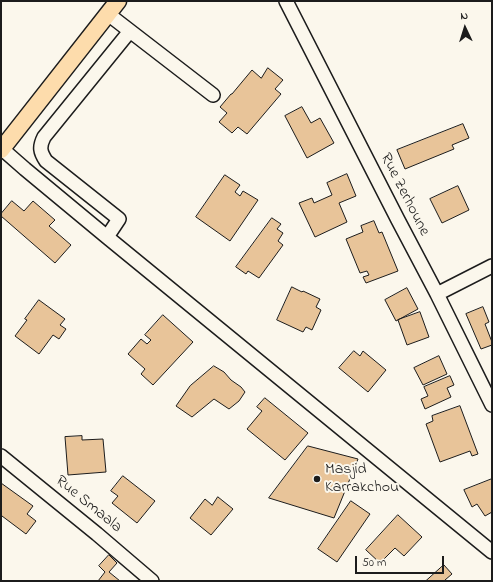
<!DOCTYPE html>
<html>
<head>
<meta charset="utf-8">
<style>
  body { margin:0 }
  #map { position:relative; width:493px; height:582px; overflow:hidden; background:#fbf7ec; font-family:"Indie Flower",sans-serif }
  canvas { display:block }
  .frame { position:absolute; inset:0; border:2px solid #1c1c1c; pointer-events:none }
  .north { position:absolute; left:445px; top:8px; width:40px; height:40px; -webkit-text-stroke:3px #fbf7ec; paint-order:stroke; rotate:356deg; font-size:11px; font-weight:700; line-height:16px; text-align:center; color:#1c1c1c }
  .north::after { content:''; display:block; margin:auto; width:14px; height:18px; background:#1c1c1c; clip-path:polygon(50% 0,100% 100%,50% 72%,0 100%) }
  .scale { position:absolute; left:355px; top:556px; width:89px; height:18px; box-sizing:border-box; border:2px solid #1c1c1c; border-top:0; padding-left:5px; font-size:12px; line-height:14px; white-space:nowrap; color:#1c1c1c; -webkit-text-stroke:3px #fbf7ec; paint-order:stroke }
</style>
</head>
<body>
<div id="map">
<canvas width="493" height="582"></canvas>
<div class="frame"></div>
<div class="north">N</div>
<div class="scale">50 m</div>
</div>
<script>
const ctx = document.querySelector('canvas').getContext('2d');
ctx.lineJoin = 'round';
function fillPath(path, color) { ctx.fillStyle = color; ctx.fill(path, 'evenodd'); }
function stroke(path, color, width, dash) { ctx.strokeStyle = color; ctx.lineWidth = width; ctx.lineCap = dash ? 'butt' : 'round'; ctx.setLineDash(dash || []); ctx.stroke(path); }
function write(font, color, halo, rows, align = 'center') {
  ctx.font = font + ' "Indie Flower",sans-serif'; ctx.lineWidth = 4; ctx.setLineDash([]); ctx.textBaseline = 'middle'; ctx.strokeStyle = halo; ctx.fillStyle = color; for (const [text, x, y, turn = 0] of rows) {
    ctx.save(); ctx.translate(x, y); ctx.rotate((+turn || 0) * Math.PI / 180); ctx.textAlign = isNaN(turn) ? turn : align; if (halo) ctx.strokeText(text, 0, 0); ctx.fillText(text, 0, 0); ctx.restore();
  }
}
const building = new Path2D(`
  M268,68L283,80L275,89L281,94L247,134L238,127L232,133L219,122L227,113L220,107L231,94H232L252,70L261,78Z
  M302,107L311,123L320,118L334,143L307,158L285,116Z
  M463,124L469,138L452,145L454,149L405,169L397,150Z
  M347,174L356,196L339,203L347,222L315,237L299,203L312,198L314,203L332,195L327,183Z
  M225,175L240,185L235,192L240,196L243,191L258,200L230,241L196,217Z
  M458,186L469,210L442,223L430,199Z
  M12,201L24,211L33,201L55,220L49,226L71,245L55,263L1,216V214Z
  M272,218L281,224L277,229L283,233L278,241L283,245L259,278L248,271L246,274L236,267Z
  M374,221L379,233L382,232L398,271L366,283L363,277L369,275L367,271L360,273L346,239L363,232L361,226Z
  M292,287L302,292L303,291L320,299L316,307L321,310L312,330L306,327L303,332L277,320Z
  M407,288L418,309L396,321L385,300Z
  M39,300L65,319L60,325L66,329L59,339L53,335L39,354L15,336L27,320L25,319Z
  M483,307L489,322L485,324L492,342V345L481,349L466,314Z
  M420,312L429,337L407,345L398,320Z
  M163,315L193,342L153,385L141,374L145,369L128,354L141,339L147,344L151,340L145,335Z
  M354,351L360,356L363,351L386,370L368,392L339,368Z
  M439,356L447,374L423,385L414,368Z
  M214,366L224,372L231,380L241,387L245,392L239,401L229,409L214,399L192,417L176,406L190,386Z
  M450,376L454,385L447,388L451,397L425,409L421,399L428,396L424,387Z
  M265,398L308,433L285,460L247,429L262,411L257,407Z
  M460,406L478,454L472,456L470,451L440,462L426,424L433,421L432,416Z
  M82,436V440L103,439L106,472L68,475L65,437Z
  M308,446L358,459L334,518L269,498Z
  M123,476L155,501L137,523L112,503L118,496L111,491Z
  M492,479V512L485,516L477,504L472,507L464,490Z
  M1,483L33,506L27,514L36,521L26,534L2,516H1Z
  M218,497L233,509L211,535L190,518L205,499L212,505Z
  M351,501L370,514L337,562L318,549Z
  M398,515L422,537L404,556L395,548L380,563L366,550Z
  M109,555L117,563L109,572L120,581H98L105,572L99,566Z
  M444,565L452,574L445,580V581H426Z`);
fillPath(building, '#e8c499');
stroke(building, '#1c1c1c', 1);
const minor = new Path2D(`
  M286,1L398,220L437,294L492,405
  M108,14L213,95
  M1,148L25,169L107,237L492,552
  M107,237L119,219L46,161C40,152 39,147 44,137L130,31
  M437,294L492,266
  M1,456L97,534L152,581`);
const major = new Path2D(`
  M1,150L118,1`);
stroke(minor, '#1c1c1c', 16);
stroke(major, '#1c1c1c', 19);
stroke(minor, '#fbf7ec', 13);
stroke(major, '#fddcac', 16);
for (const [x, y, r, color] of [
  [317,479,4,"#1c1c1c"]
]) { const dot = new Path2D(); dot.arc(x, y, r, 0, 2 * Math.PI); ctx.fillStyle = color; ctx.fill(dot); stroke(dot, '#fbf7ec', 1.5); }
write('16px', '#1c1c1c', '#fbf7ec', [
  ["Rue Zerhoune",404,195,63],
  ["Rue Smaala",88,505,39]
]);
write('16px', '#1c1c1c', '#fbf7ec', [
  ["Masjid",325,470],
  ["Karrakchou",325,488]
], 'left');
</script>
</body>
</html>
